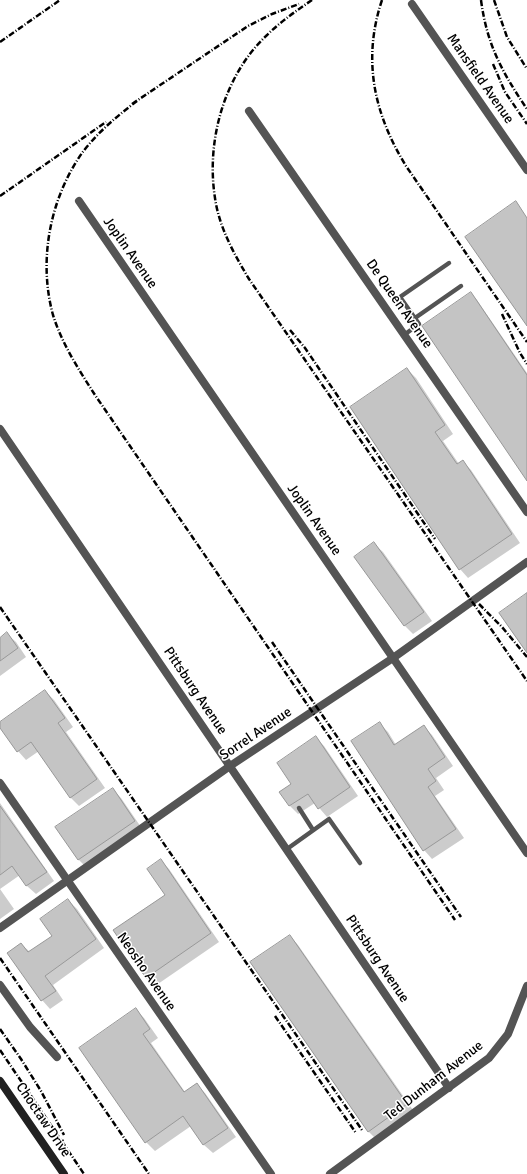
<!DOCTYPE html>
<html>
<head>
<meta charset="utf-8">
<style>
  body { margin:0 }
  canvas { display:block; background:#fff }
</style>
</head>
<body>
<canvas width="527" height="1174"></canvas>
<script>
const ctx = document.querySelector('canvas').getContext('2d');
ctx.lineJoin = 'round';
function fillPath(path, color) { ctx.fillStyle = color; ctx.fill(path, 'evenodd'); }
function stroke(path, color, width, dash) { ctx.strokeStyle = color; ctx.lineWidth = width; ctx.lineCap = dash ? 'butt' : 'round'; ctx.setLineDash(dash || []); ctx.stroke(path); }
function write(font, color, halo, rows, align = 'center') {
  ctx.font = font + ' Signika,sans-serif'; ctx.lineWidth = 3; ctx.setLineDash([]); ctx.textBaseline = 'middle'; ctx.strokeStyle = halo; ctx.fillStyle = color; for (const [text, x, y, turn = 0] of rows) {
    ctx.save(); ctx.translate(x, y); ctx.rotate((+turn || 0) * Math.PI / 180); ctx.textAlign = isNaN(turn) ? turn : align; if (halo) ctx.strokeText(text, 0, 0); ctx.fillText(text, 0, 0); ctx.restore();
  }
}
fillPath(new Path2D(`
  M471,293L477,300L527,373V480Z
  M407,369L416,378L453,434L443,441L459,464L463,462L471,470L520,543L468,578L460,569Z
  M374,544L383,552L432,621L413,634L405,626L356,557Z
  M7,634L16,642L26,657L0,676V639Z
  M45,691L54,700L73,727L66,732L105,788L79,806L71,798L39,751L26,760L18,751L0,726V723Z
  M379,723L388,732L396,745L424,727L432,735L453,766L436,778L444,790L435,796L464,838L432,859L424,850Z
  M316,738L324,746L358,796L327,817L315,803L298,814L290,806L281,793L293,785Z
  M113,790L121,798L143,830L87,868L78,859Z
  M0,803L54,881L36,894L27,886L20,875L0,889L14,909L0,919Z
  M161,861L169,869L219,942L155,986L146,978L167,895Z
  M68,900L77,909L104,948L53,985L63,1000L50,1009L42,1000L21,944L30,952L53,936Z
  M290,936L298,945L415,1113L377,1140L368,1131Z
  M136,1010L144,1018L158,1038L151,1043L185,1092L196,1084L205,1093L236,1137L213,1153L204,1145L191,1126L155,1151L146,1142L80,1048Z`), '#0003');
const building = new Path2D(`
  M516,201L527,218V326L465,237Z
  M471,292L527,375V481L422,326Z
  M407,368L445,425L435,432L457,464L463,460L512,534L459,570L350,407Z
  M374,542L424,612L404,626L354,557Z
  M527,593V653L499,613Z
  M7,632L18,648L0,661V638Z
  M45,690L65,718L58,723L97,779L70,798L31,742L17,752L0,728V722Z
  M380,722L394,745L424,725L445,757L428,769L436,781L428,787L456,829L423,851L351,741Z
  M316,736L350,787L318,809L308,794L289,806L279,792L291,784L277,763Z
  M113,788L135,821L78,860L55,827Z
  M0,806L47,872L26,886L12,866L0,875Z
  M161,859L211,933L146,978L113,930L165,895L147,869Z
  M68,899L96,939L45,976L56,991L41,1001L7,953L21,943L28,952L52,936L40,919Z
  M290,935L407,1104L368,1132L250,962Z
  M136,1008L150,1029L143,1034L184,1092L197,1083L228,1128L203,1145L183,1116L145,1143L79,1048Z`);
fillPath(building, '#c4c4c4');
stroke(building, '#989898', 1);
stroke(new Path2D(`
  M415,318L461,286
  M404,335L419,324L400,297L449,263
  M299,808L313,830
  M287,849L329,819L360,863`), '#545454', 4.5);
stroke(new Path2D(`
  M412,4L527,170
  M249,111L527,512
  M79,201L527,853
  M0,429L449,1088
  M0,783L271,1174
  M0,985L30,1027L57,1057
  M330,1174L489,1058L508,1034L527,986`), '#545454', 8);
stroke(new Path2D(`
  M0,928L230,766L393,658L527,562`), '#545454', 8);
stroke(new Path2D(`
  M0,1081L64,1174`), '#212121', 8);
stroke(new Path2D(`
  M312,0C296,11 280,22 266,36C224,76 206,141 215,198C219,227 234,254 249,279L527,681
  M382,0C362,60 374,114 406,166L527,342
  M481,0C487,45 502,72 527,109
  M494,0L507,37L527,69
  M0,42L60,0
  M493,64L505,92L527,124
  M137,101C117,116 97,133 82,153C50,199 38,260 53,315C62,344 79,370 95,395L455,920
  M132,104L248,26L272,14L299,4
  M0,196L106,122
  M502,314L520,353L527,364
  M290,330L305,348L435,539
  M479,604L502,627L527,657
  M0,607L362,1130
  M272,642L461,917
  M0,958L149,1174
  M275,1016L356,1133
  M0,1029L21,1059L41,1091L64,1135
  M0,1050L84,1174`), '#000', 2.5, [6, 2, 1, 2]);
write('14px', '#000', '#fff', [
  ["Mansfield Avenue",480,79,55],
  ["Joplin Avenue",130,253,55],
  ["De Queen Avenue",399,304,55],
  ["Joplin Avenue",314,520,55],
  ["Pittsburg Avenue",195,691,56],
  ["Sorrel Avenue",256,734,-34],
  ["Pittsburg Avenue",377,959,56],
  ["Neosho Avenue",146,972,55],
  ["Ted Dunham Avenue",434,1081,-38],
  ["Choctaw Drive",43,1120,56]
]);
</script>
</body>
</html>
